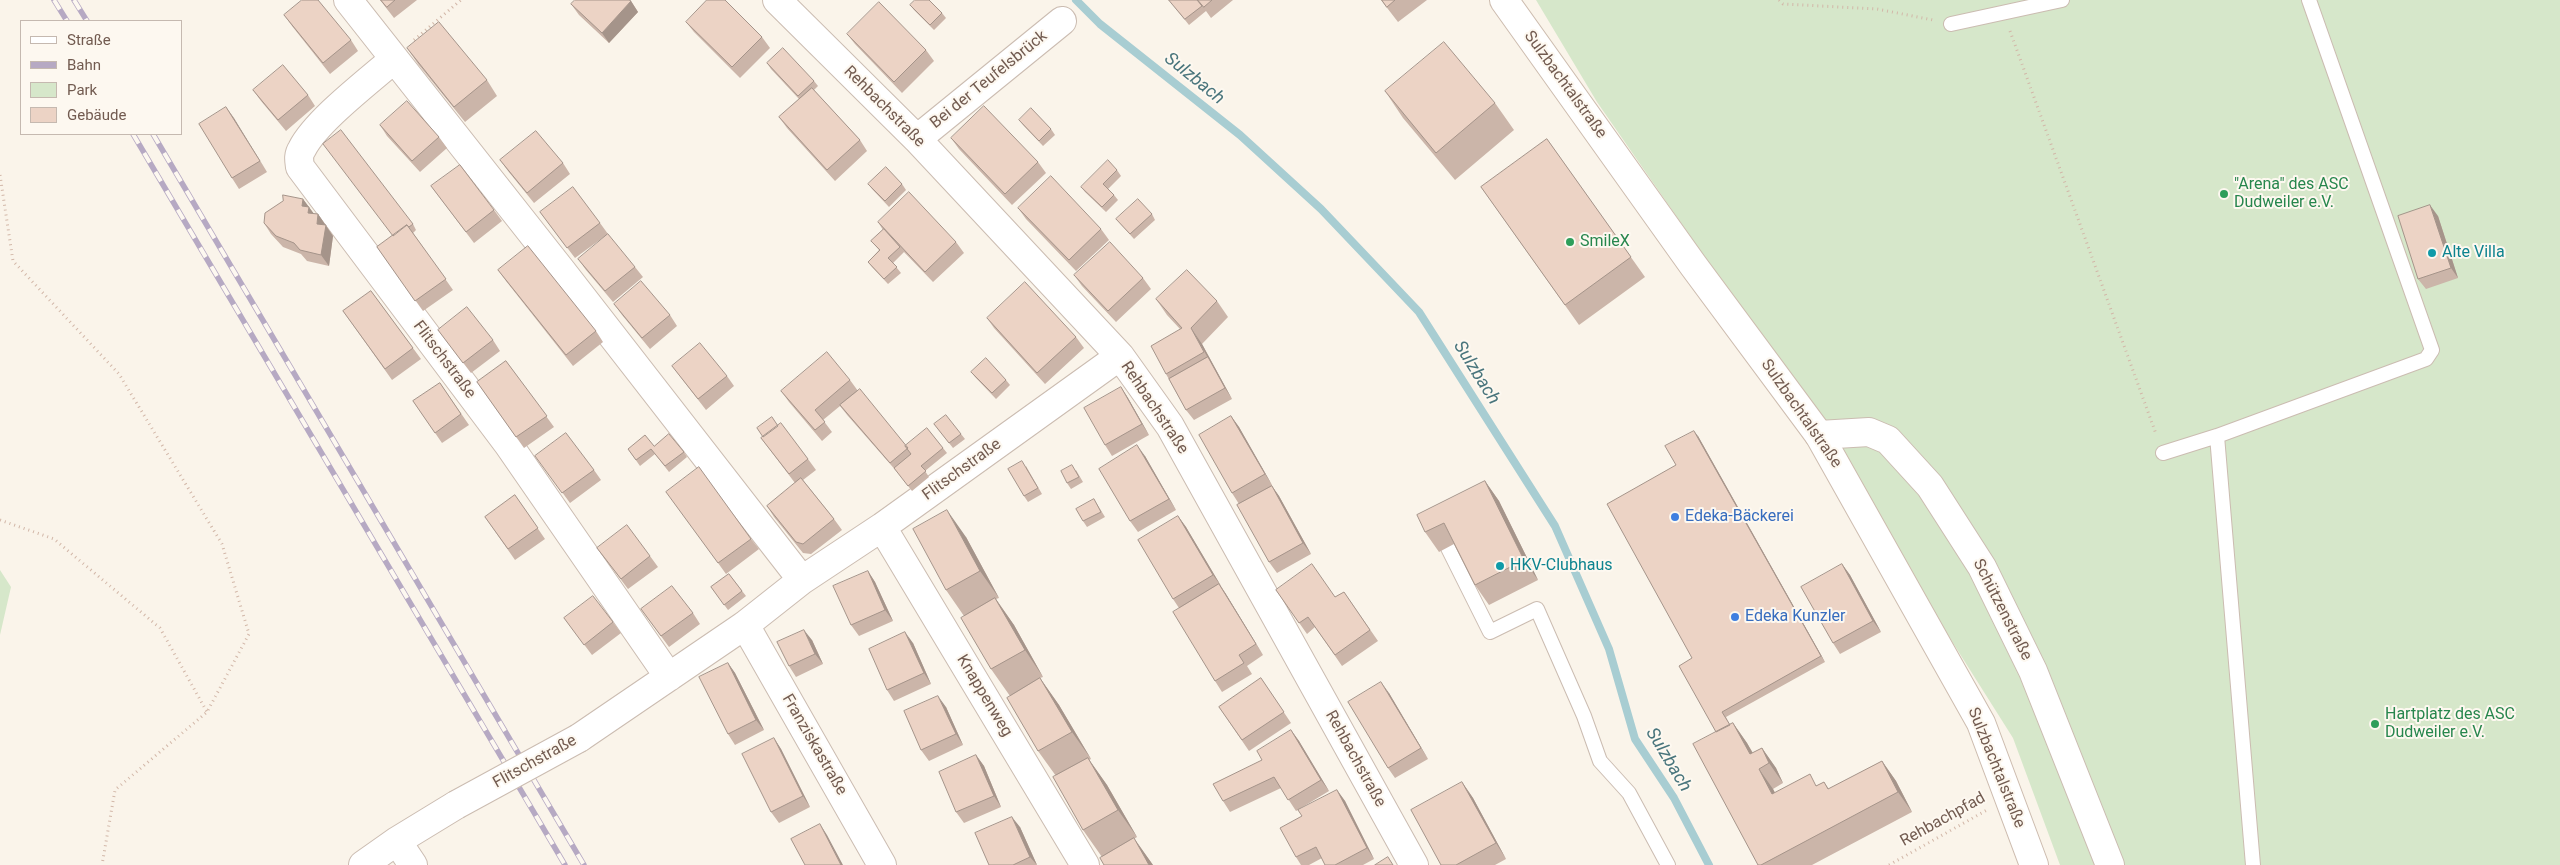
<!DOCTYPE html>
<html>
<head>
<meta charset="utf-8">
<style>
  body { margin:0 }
  #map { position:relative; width:2560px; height:865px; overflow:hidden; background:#faf4ea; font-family:Roboto,sans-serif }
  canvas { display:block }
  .legend { position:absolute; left:20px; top:20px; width:162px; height:115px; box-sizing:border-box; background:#fdf8f0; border:1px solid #c5b9b0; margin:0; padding:6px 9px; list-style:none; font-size:15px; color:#725b50 }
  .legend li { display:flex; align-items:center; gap:10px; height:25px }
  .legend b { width:25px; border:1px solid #c5b9b0 }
</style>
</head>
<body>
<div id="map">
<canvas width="2560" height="865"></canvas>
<ul class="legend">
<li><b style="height:6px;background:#fff"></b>Straße</li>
<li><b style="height:6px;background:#b6a9c3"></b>Bahn</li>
<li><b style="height:14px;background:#d6e7ca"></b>Park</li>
<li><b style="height:14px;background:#ecd3c5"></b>Gebäude</li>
</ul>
</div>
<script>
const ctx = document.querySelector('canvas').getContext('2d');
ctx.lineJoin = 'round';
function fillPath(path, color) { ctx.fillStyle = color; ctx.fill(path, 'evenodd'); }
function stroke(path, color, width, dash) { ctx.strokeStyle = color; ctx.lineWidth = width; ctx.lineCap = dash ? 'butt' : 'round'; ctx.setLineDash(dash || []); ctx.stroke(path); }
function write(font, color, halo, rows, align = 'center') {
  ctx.font = font + ' Roboto,sans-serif'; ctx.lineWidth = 4; ctx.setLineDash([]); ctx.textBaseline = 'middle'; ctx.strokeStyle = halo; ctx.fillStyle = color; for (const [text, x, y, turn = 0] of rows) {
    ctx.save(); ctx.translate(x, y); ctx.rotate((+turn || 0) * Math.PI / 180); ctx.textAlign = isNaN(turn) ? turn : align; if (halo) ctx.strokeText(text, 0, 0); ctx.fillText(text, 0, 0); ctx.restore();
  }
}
fillPath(new Path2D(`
  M1536,0H2560V865H2060L2013,738L1756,331L1597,102Z
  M0,570L11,587L0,635Z`), '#d6e7ca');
stroke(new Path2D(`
  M1076,0L1100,24L1240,135L1321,209L1419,312L1555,526L1609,649L1635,739L1674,798L1709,865`), '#a8cdd2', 8);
const lane = new Path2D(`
  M1951,24L2062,0
  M2217,436L2253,865
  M2163,453L2217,436L2426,359L2432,350L2309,0
  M1448,548L1490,632L1537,609L1584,716L1600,761L1629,793L1668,865`);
const street = new Path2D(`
  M348,0L561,270L802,580
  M777,0L917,139L1120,356L1170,426L1414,865
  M394,59C369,81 316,121 302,149C298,155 299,160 300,167L508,444L669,677
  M917,139L1062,21
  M1819,435L1869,432L1888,440L1930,486L1982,567L2033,671L2110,865
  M882,527L1085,865
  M745,625L882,865
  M579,738L745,625L802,580L882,527L1120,356
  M397,841L413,865
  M363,865L397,841L456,805`);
const secondary = new Path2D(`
  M1504,0L1693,265L1819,435L1981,723L2034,865`);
stroke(lane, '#cbbcb1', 16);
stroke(street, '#cbbcb1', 30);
stroke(secondary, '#cdbcaf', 30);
stroke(new Path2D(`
  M1779,0L1783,4L1877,9L1933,20
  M2010,31L2156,434
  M414,40L461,0
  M0,175L13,261L119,374L222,544L249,634L207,712L115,790L102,865
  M0,520L54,539L160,628L207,712
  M1889,865L1987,810`), '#d2b7a8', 3, [1, 4]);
stroke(lane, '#fff', 14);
stroke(street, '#fff', 28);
stroke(secondary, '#fff', 28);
const rail = new Path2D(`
  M54,0L67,21
  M74,0L87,21
  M133,134L565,865
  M153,134L584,865`);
stroke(rail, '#b6a9c3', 5.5);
stroke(rail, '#fdf8f0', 4, [11]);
const streetBridge = new Path2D(`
  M456,805L579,738`);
stroke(streetBridge, '#cbbcb1', 30, []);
stroke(streetBridge, '#fff', 28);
fillPath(new Path2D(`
  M380,0H417L394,18Z
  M1169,0H1233L1211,18L1206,11L1189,25Z
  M1381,0H1427L1398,22Z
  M631,1L638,12L609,43L579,15L571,4Z
  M910,5L942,13L946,18L934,30L914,10Z
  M284,15L351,40L358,51L330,74L292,26Z
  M686,22L762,37L770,48L740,78L694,32Z
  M847,34L926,50L934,61L902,93L855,44Z
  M407,48L487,80L497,96L465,122L418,64Z
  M767,63L814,81L818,86L814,90L860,140L867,151L835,181L787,128L779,117L799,99L771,69Z
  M253,90L308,95L315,106L286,131L261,101Z
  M1385,91L1495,103L1514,130L1455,180L1403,118Z
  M226,107L267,172L239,189L232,178Z
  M1019,120L1051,129L1055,135L1043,146L1023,125Z
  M380,125L439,137L447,148L420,172L387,136Z
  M951,138L1038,162L1046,173L1012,205L959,149Z
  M1547,139L1645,277L1579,325L1481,187Z
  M500,160L563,163L570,174L534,203L508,171Z
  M1117,170L1121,176L1108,189L1114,195L1118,200L1106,212L1085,192L1081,187Z
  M868,184H902L906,190L889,207L872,189Z
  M431,186L494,210L502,221L474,243Z
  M303,199L314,214H318L333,236L329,266L307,261L301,254L283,247L271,234L264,223Z
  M1018,208L1101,229L1109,240L1076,271L1026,219Z
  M540,212L600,223L608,234L575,258Z
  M1152,214L1155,220L1134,239L1116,219Z
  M2438,216L2458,278L2426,289L2418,279Z
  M878,222L956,242L964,253L933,282L904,252L893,263L901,273L888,284L872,267L868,262L879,250L871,241L883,230Z
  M413,224L416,230L413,233L453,290L423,311L377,247L392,236Z
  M578,259L635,267L643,277L613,302L586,270Z
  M498,270L596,331L603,342L573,366L506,281Z
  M1074,275L1143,278L1151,289L1116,322L1082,286Z
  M371,291L421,359L392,380L343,311Z
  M1156,299L1217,301L1228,317L1202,344L1232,399L1194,420L1186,410L1166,374L1180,329L1167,315Z
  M614,304L670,315L677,326L650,349L622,315Z
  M987,318L1076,337L1084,348L1045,384L994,328Z
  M438,330L493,340L500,351L471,373Z
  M506,361L554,427L524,448L477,382Z
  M672,366L727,376L734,386L706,410Z
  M971,372L1006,380L1010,385L996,399L975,377Z
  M850,380L858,391L905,446L943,448L947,453L925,471L929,477L912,491L898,473L848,416L840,406L823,420L832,432L822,441L789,402L781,391Z
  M440,383L469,425L442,443L413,401Z
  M1121,387L1128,398L1149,435L1112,456L1105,445Z
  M1231,416L1239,427L1272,485V486L1279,496L1311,554L1277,573L1269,562L1239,504L1232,493Z
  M934,424L961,434L965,439L953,448Z
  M778,426L808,459L816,470L803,480L834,519L842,530L811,554L803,553L774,517L767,506L795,483L761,438Z
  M1698,436L1825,662L1726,717L1730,725L1733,723L1747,743L1753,753L1762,748L1776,768L1783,783L1773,789L1775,793L1818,785L1824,782L1829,789L1882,761L1896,781L1912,812L1812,865H1758L1692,658L1676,465Z
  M654,446L684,452L687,457L669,472L655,454L640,466L628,449Z
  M1145,456L1176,510L1138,532L1130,521Z
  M543,466L594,470L601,480L570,503Z
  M1026,466L1042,494L1028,502L1024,496Z
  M1076,470L1083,482L1071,489L1067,483Z
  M1485,481L1499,501L1538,580L1489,605L1475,585L1454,544L1439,552L1425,532Z
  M515,495L545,539L515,560L485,517Z
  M1094,499L1105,517L1087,527L1083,521Z
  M674,502L751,539L759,549L726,574Z
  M1178,516L1186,527L1221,586L1263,655L1247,666L1252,674L1222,692L1215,681L1179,608L1173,599Z
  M966,537L999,598L996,599L1014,625L1043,677L1040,678L1059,705L1091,759L1089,760L1107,785L1137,837L1134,839L1153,865L1102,857L1083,830L1056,776L1038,751L1010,696L991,669L964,616L946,590Z
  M597,548L650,556L658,567L628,589Z
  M1842,564L1850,575L1881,632L1840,654L1833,643Z
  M868,571L875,582L893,621L859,636L851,625Z
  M729,574L746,596L728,610L711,587Z
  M1276,590L1335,597L1344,592L1378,641L1342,666L1315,627L1307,634Z
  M641,609L693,613L700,624L669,647Z
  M564,618L613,622L621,633L592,655Z
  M812,640L823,664L796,677L789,666Z
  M913,643L931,684L894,701L887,690Z
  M728,663L735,673L764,730L735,745L728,734Z
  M1261,678L1291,723L1249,751L1219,707Z
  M1389,693L1428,759L1395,778L1388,768Z
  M946,707L963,745L929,761L921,750Z
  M1291,730L1299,741L1329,791L1296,811L1281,788L1230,812L1223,801Z
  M774,738L781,749L810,807L779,823L771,812Z
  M976,755L984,766L1001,807L964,823L956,812Z
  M1462,782L1473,798L1506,859L1495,865H1441Z
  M1337,790L1345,801L1374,859L1363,865H1325L1322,858L1309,865H1301L1296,857L1302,816Z
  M1020,827L1037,865H989Z`), '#cbb5a9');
fillPath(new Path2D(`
  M631,1L638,12L609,43L602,33Z
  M226,107L234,118L267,172L260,161Z
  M303,199L317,218L316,224L302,206Z
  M2430,205L2438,216L2458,278L2451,268Z
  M318,214L333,236L329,266L321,255L317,224Z
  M1191,328L1202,344L1232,399L1225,388Z
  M1121,387L1128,398L1149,435L1142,424Z
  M1231,416L1239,427L1272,485L1265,474Z
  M1694,431L1698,436L1825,662L1821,656Z
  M1137,445L1145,456L1176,510L1169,499Z
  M1485,481L1499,501L1538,580L1524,560Z
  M1272,486L1279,496L1311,554L1303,543Z
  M947,510L966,537L999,598L980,571Z
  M1178,516L1186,527L1221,586L1213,575Z
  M1842,564L1850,575L1881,632L1873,621Z
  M868,571L875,582L893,621L885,610Z
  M1219,584L1226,594L1263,655L1256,644Z
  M995,598L1014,625L1043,677L1025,650Z
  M804,630L812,640L823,664L815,654Z
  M905,632L913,643L931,684L924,673Z
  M728,663L735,673L764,730L756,720Z
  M1040,678L1059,705L1091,759L1072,732Z
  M1381,682L1389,693L1428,759L1421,748Z
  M938,696L946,707L963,745L956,734Z
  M1733,723L1747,743L1761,768L1750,754Z
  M1291,730L1299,741L1329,791L1321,780Z
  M774,738L781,749L810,807L803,796Z
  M1762,748L1776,768L1783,783L1769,763Z
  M976,755L984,766L1001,807L994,796Z
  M1088,758L1107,785L1137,837L1118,810Z
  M1882,761L1896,781L1912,812L1898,792Z
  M1759,769L1773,789L1786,814L1772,794Z
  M1462,782L1473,798L1506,859L1496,843Z
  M1337,790L1345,801L1374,859L1367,848Z
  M1012,817L1020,827L1037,865L1030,857Z
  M820,824L827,835L843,865H841Z
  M1134,838L1153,865H1149Z`), '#a5948a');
const building = new Path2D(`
  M302,0H318L351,40L323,63L284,15Z
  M381,0H395L387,7Z
  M575,0H629L631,1L602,33L571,4Z
  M707,0H725L762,37L732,67L686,22Z
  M915,0H929L942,13L930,25L910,5Z
  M1169,0H1197L1202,6L1185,19Z
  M1198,0H1212L1204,7Z
  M1382,0H1395L1387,7Z
  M879,2L926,50L894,82L847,34Z
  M439,22L487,80L454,107L407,48Z
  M1444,42L1495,103L1436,153L1385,91Z
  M783,48L814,81L798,96L767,63Z
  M283,65L308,95L278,120L253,90Z
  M812,88L860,140L827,170L779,117Z
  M407,101L439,137L412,161L380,125Z
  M984,106L1038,162L1005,194L951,138Z
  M226,107L260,161L232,178L199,124Z
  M1031,108L1051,129L1039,141L1019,120Z
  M341,130L413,224L409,227L407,225L393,236L323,144Z
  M536,131L563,163L527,193L500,160Z
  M1547,139L1631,257L1565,305L1481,187Z
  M1108,160L1117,170L1103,184L1114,195L1102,207L1081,187Z
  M460,165L494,210L466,232L431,186Z
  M886,167L902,184L885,201L868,184Z
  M1051,176L1101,229L1069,260L1018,208Z
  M573,187L600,223L567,248L540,212Z
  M909,192L956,242L925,272L878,222Z
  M283,195L303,199L302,206L309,207L308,213L318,214L317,224L326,225L321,255L300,250L294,243L276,236L264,223L265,213L283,201Z
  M1138,199L1152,214L1130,234L1116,219Z
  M2430,205L2451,268L2418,279L2398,216Z
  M407,225L446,279L415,301L377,247Z
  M884,229L900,247L888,258L897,267L884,279L868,262L880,250L871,241Z
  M608,234L635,267L605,291L578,259Z
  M1110,242L1143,278L1108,311L1074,275Z
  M528,246L596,331L566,355L498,270Z
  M1187,270L1217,301L1191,328L1204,352L1166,374L1151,346L1182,328L1156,299Z
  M641,281L670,315L642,338L614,304Z
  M1025,282L1076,337L1037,373L987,318Z
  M371,291L413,348L385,369L343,311Z
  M467,307L493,340L463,363L438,330Z
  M700,343L727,376L698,399L672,366Z
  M827,352L850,380L815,410L825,422L815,430L781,391Z
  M1208,357L1225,388L1186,410L1169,379Z
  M986,358L1006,380L992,393L971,372Z
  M506,361L547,416L516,437L477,382Z
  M440,383L461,414L435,433L413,401Z
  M1121,387L1142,424L1105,445L1084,408Z
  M860,389L908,448L890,463L840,405Z
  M946,415L961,434L949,443L934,424Z
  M1231,416L1265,474L1232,493L1199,435Z
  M772,417L778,426L763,437L757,428Z
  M781,423L808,459L789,474L761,438Z
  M927,428L943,448L921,466L926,471L908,486L894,468L911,454L905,446Z
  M1694,431L1821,656L1722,712L1730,725L1716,732L1679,666L1692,658L1607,504L1676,465L1665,446Z
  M566,433L594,470L562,493L535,456Z
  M669,434L684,452L665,466L651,449L636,460L628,449L645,435L654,446Z
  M1137,445L1169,499L1130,521L1099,469Z
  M1022,461L1038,488L1024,496L1008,469Z
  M1072,465L1079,477L1067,483L1061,471Z
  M699,467L751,539L718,563L666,492Z
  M801,478L834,519L803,544L796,542L767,506Z
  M1485,481L1524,560L1475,585L1444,523L1425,532L1417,515Z
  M1272,486L1303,543L1269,562L1237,505Z
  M515,495L538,528L508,549L485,517Z
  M1094,499L1101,512L1083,521L1076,509Z
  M947,510L980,571L946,590L913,529Z
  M1178,516L1213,575L1173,599L1138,540Z
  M627,525L650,556L621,579L597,548Z
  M1312,564L1335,597L1344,592L1370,630L1335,655L1308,617L1299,623L1276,590Z
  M1842,564L1873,621L1833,643L1801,587Z
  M868,571L885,610L851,625L833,586Z
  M729,574L742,591L724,605L711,587Z
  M1219,584L1256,644L1239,655L1244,663L1215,681L1173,612Z
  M672,586L693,613L661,636L641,609Z
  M593,596L613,622L584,645L564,618Z
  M995,598L1025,650L991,669L961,618Z
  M804,630L815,654L789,666L777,642Z
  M905,632L924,673L887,690L869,649Z
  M728,663L756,720L728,734L699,677Z
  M1040,678L1072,732L1038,751L1007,698Z
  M1261,678L1284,712L1242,740L1219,707Z
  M1381,682L1421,748L1388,768L1348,702Z
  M938,696L956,734L921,750L904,711Z
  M1733,723L1750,754L1762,748L1769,763L1759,769L1772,794L1810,774L1816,786L1824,782L1828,789L1882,761L1898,792L1761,865H1758L1693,744Z
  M1291,730L1321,780L1288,800L1274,777L1223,801L1213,784L1262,760L1257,751Z
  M774,738L803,796L771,812L742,754Z
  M976,755L994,796L956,812L939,772Z
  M1088,758L1118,810L1083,830L1053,777Z
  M1462,782L1496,843L1456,865H1441L1411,810Z
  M1337,790L1367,848L1335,865H1325L1316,847L1296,857L1280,828L1302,816L1298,810Z
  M1012,817L1030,857L1013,865H989L975,833Z
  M820,824L841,865H805L791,839Z
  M1134,838L1149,865H1104L1100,858Z
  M1388,857L1393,865H1375Z`);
fillPath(building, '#ecd3c5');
stroke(building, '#a5948a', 1);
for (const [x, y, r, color] of [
  [2224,194,5,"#2e9e5b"],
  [1570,242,5,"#2e9e5b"],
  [2432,253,5,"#0f9aa8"],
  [1675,517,5,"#3f7fe0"],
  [1500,566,5,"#0f9aa8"],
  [1735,617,5,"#3f7fe0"],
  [2375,724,5,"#2e9e5b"]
]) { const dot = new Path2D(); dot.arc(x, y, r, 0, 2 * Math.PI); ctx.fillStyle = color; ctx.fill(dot); stroke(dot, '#fdf8f0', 2); }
write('16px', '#725b50', '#fdf8f0', [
  ["Bei der Teufelsbrück",989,80,-39],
  ["Sulzbachtalstraße",1565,85,54],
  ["Rehbachstraße",884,107,45],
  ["Flitschstraße",444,360,53],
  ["Rehbachstraße",1154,408,56],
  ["Sulzbachtalstraße",1801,414,55],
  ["Flitschstraße",962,470,-36],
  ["Schützenstraße",2002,610,63],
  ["Knappenweg",984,696,59],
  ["Franziskastraße",814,745,60],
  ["Rehbachstraße",1355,759,61],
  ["Flitschstraße",535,762,-29],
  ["Sulzbachtalstraße",1996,768,68],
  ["Rehbachpfad",1943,820,-29]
]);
write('16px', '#27864d', '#fdf8f0', [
  ["\"Arena\" des ASC",2234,185],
  ["Dudweiler e.V.",2234,203],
  ["SmileX",1580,242],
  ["Hartplatz des ASC",2385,715],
  ["Dudweiler e.V.",2385,733]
], 'left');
write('16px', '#0d838f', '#fdf8f0', [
  ["Alte Villa",2442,253],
  ["HKV-Clubhaus",1510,566]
], 'left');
write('16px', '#366cbe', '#fdf8f0', [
  ["Edeka-Bäckerei",1685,517],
  ["Edeka Kunzler",1745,617]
], 'left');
write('italic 18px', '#49757c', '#fdf8f0', [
  ["Sulzbach",1194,79,39],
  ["Sulzbach",1476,373,58],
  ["Sulzbach",1668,760,59]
]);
</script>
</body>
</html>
